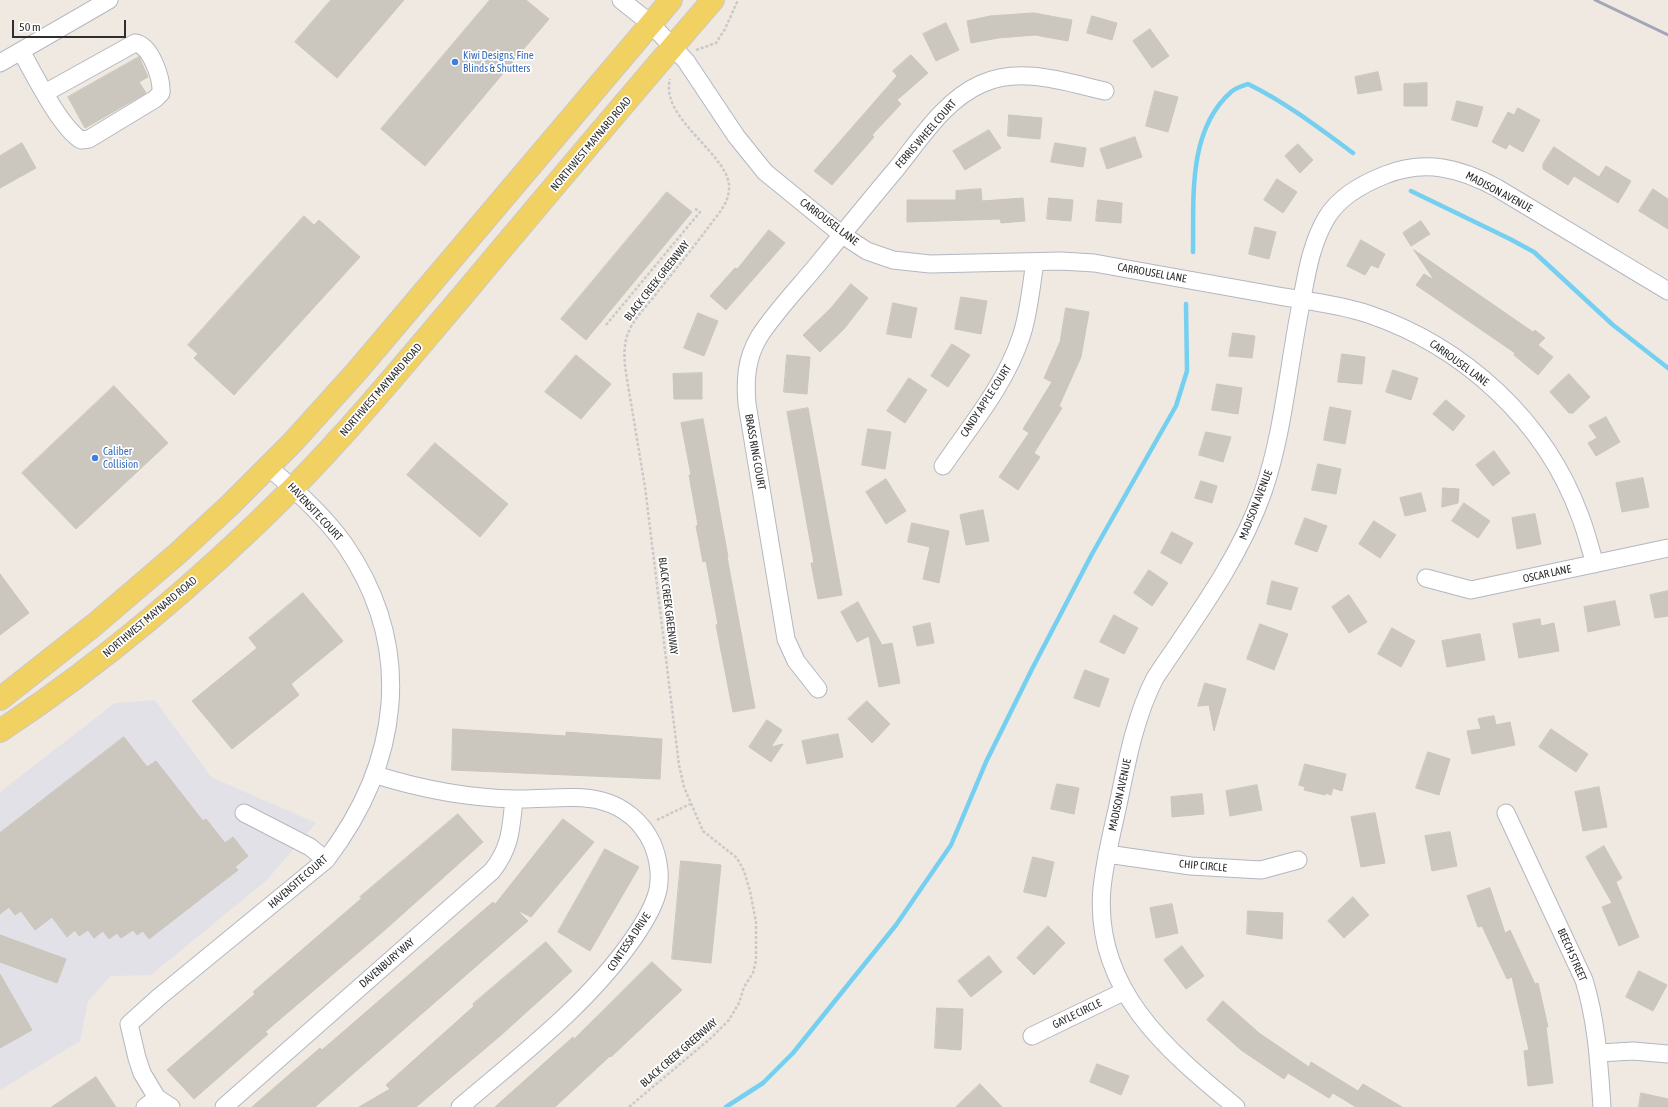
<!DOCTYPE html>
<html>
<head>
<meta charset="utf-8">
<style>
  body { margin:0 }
  #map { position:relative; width:1668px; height:1107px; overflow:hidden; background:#efe9e1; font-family:"Asap Condensed",sans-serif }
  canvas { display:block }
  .scale { position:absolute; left:12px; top:20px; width:114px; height:18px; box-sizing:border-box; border:2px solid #2e2e2e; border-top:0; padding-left:5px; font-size:12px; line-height:14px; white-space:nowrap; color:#2e2e2e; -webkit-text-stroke:3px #fff; paint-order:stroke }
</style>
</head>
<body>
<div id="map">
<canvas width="1668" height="1107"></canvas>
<div class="scale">50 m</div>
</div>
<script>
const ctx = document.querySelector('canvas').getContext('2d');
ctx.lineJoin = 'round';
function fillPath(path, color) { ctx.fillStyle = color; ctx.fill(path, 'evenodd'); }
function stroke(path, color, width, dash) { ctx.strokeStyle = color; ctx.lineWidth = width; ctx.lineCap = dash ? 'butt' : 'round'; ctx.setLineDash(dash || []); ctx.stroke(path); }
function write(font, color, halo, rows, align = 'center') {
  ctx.font = font + ' "Asap Condensed",sans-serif'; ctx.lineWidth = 3.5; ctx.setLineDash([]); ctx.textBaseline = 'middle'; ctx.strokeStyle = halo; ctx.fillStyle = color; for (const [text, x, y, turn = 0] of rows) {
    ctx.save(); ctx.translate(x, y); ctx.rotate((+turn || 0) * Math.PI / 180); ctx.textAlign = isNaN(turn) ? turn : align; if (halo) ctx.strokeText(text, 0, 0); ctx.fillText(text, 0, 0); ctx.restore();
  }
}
fillPath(new Path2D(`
  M155,700L211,777L316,823L267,880L151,975L111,976L88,1001L80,1041L0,1090V792L115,703Z`), '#e3e1e8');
stroke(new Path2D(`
  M1411,191L1510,239L1534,252L1613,325L1668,368
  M1193,252C1194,199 1187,131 1231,92C1235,88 1242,86 1248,84C1285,102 1319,128 1353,153
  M726,1107L763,1083L793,1053L896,925L951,845L986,762L1032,669L1092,554L1176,406L1187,371L1186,304`), '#75cff0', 4.5);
const building = new Path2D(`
  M331,0H404L337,78L295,42Z
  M490,0H526L549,19L425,166L381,129Z
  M1034,13L1072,20L1068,41L1035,35L998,38L971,43L967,21L990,16Z
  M1092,16L1117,23L1112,40L1087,33Z
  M946,23L959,50L936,61L923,34Z
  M1150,29L1169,56L1152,68L1133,41Z
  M911,55L928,73L897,100L901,104L872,135L874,137L832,185L814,171L897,76L893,71Z
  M139,57L148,77L139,82L146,93L85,128L68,97Z
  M1378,72L1382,90L1358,94L1355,77Z
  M1427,83V106H1404V84Z
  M1155,91L1178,97L1168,132L1146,126Z
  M1457,101L1483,107L1477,127L1452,120Z
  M1518,108L1540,120L1523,152L1509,144L1506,149L1492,142L1508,112L1514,115Z
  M1009,115L1042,118L1040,139L1008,136Z
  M989,130L1001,148L965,170L953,151Z
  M1135,137L1142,157L1107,169L1100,149Z
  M22,143L36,168L0,188V156Z
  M1055,143L1086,148L1083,167L1051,162Z
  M1298,144L1313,160L1300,173L1285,156Z
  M1554,147L1599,177L1606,166L1631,181L1618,203L1574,176L1568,185L1543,169V164Z
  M1277,179L1297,192L1283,213L1264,200Z
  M981,189L982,201L1023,198L1025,221L1001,223L1000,219L907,222V200H956V191Z
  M1653,189L1668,199V229L1639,211Z
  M667,192L692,212L586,340L561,319Z
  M1049,198L1073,200L1071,221L1047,219Z
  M1098,200L1122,203L1121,223L1096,221Z
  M304,216L314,225L319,220L360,257L234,395L194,358L198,354L188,345Z
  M1421,221L1430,234L1411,246L1403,233Z
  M1255,227L1276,232L1269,259L1249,254Z
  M769,230L785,243L726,310L710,296L735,268L737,269Z
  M1361,240L1385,254L1378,268L1371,265L1365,275L1347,266Z
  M1414,250L1533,332L1535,330L1545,338L1538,345L1553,357L1538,375L1514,355L1515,353L1416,285L1424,274L1434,280Z
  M851,284L868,298L844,329L820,352L803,335L831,308Z
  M961,297L987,301L981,334L955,329Z
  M893,303L917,308L911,338L887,334Z
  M1066,308L1089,312L1081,357L1059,406L1062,408L1034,453L1040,457L1018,490L999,477L1029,433L1023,429L1052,382L1044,378L1060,342Z
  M698,313L718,321L704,356L684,348Z
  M1233,333L1255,336L1252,358L1229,356Z
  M952,344L970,355L948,387L931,376Z
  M1342,354L1365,357L1362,384L1338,382Z
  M576,355L611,384L581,419L545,392Z
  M787,355L810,357L807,394L784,392Z
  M1393,370L1418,378L1411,400L1386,392Z
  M702,373V399H674L673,374Z
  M1569,374L1590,397L1573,413H1569L1550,392Z
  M909,378L927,390L905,423L887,411Z
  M1217,384L1242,388L1238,414L1212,410Z
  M114,386L168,443L76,529L22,473Z
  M1446,400L1465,416L1453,431L1433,414Z
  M1330,407L1351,411L1345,444L1324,440Z
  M808,408L842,595L818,599L811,563H814L787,412Z
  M1606,417L1620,442L1596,456L1588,443L1597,438L1589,426Z
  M703,419L728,557H727L755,708L733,712L716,625L718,624L706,561L703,562L696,526L698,525L689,475H691L681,423Z
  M868,429L891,432L885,469L862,465Z
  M1206,432L1231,437L1223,462L1199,455Z
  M435,443L508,504L480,537L407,475Z
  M1494,451L1510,473L1493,486L1476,465Z
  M1318,464L1341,469L1336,494L1312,490Z
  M1643,478L1649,507L1622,512L1616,483Z
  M886,479L906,511L886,524L866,492Z
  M1201,481L1217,486L1212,503L1195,498Z
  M1443,488L1459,489L1458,503L1442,507Z
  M1421,493L1426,511L1405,516L1400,498Z
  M1464,503L1490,521L1478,538L1452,521Z
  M983,510L989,541L966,545L960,515Z
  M1535,514L1541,544L1517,549L1512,518Z
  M1305,518L1327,526L1317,552L1295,544Z
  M1374,521L1396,535L1380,558L1359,544Z
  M912,523L949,531L939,583L923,579L930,547L908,542Z
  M1172,532L1193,543L1181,564L1161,553Z
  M1149,570L1168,583L1152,606L1134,593Z
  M0,574L29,613L0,635Z
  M1272,581L1298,588L1291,610L1267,604Z
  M1668,591V616L1655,618L1650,595Z
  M303,593L343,641L291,684L299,695L232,749L192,701L257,648L249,638Z
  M1349,595L1367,622L1349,633L1332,607Z
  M1615,601L1620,625L1588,632L1584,607Z
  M858,602L882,645L892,643L900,683L879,687L869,636L857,642L841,612Z
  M1114,615L1138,628L1124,654L1100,642Z
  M1540,619L1541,626L1554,623L1559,651L1519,658L1513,624Z
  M930,623L934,643L917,646L913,627Z
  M1260,624L1288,634L1274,670L1247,659Z
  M1392,628L1415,641L1401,667L1378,654Z
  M1480,634L1485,660L1447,667L1442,641Z
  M1085,670L1109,679L1099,707L1074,698Z
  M1205,683L1226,689L1214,731L1209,705L1198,706Z
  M867,701L890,724L872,743L848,719Z
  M1494,716L1496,725L1510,722L1515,745L1472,754L1467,731L1481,729L1478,719Z
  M767,720L782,730L771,747L783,744L771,762L749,747Z
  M453,729L566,736V732L662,739L660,779L452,770Z
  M1551,729L1588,754L1576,772L1539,747Z
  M838,734L843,757L807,764L802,741Z
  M124,737L147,767L156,761L203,821L206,819L225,843L233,837L248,856L235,867L238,870L149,939L143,931L137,935L133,930L121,938L117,933L109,939L103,931L94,938L88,930L79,936L75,930L67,937L52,917L35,930L21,911L15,915L9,907L0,914V833Z
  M1428,752L1450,759L1439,795L1416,788Z
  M1305,764L1346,774L1342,791L1333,788L1331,795L1326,793L1325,795L1304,790L1305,787L1299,785Z
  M1057,784L1079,788L1074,814L1051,809Z
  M1257,785L1262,810L1230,816L1226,791Z
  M1599,787L1607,827L1583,831L1575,792Z
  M1202,794L1204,814L1172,817L1171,797Z
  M1375,813L1385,863L1361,867L1351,817Z
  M458,814L483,842L386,929L265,1032L268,1034L194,1099L167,1070L255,994L253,992L362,898L360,897Z
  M563,819L594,842L531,917L517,910L528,921L315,1107H252L320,1048L322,1050L493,902L495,904Z
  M1450,832L1457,866L1432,871L1425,836Z
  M1604,846L1622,878L1616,882L1639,937L1619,946L1602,907L1612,903L1586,857Z
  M605,849L639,867L590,951L558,932Z
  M1033,857L1054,862L1046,897L1024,892Z
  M681,861L721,865L711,963L672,959Z
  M1490,888L1505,933L1510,930L1535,984L1538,983L1548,1027H1546L1553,1083L1528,1086L1524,1051L1529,1050L1512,977L1507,979L1482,926L1478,927L1467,896Z
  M1353,897L1369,915L1344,938L1328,921Z
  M1172,904L1178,933L1156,938L1150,908Z
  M1248,911L1283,913L1282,939L1247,934Z
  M1048,926L1065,943L1034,975L1017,958Z
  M0,935L66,959L57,983L0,962Z
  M546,942L572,971L500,1036L416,1107H359L390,1089L386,1085L474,1006L473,1004Z
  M1182,946L1204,976L1186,989L1164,960Z
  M989,956L1002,972L971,997L958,981Z
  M652,962L682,990L611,1057L610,1056L555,1107H495L573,1037L574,1039Z
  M1639,971L1667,985L1653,1011L1626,997Z
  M0,974L32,1030L0,1048Z
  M1223,1001L1259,1033L1309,1067L1311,1062L1358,1091L1363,1084L1402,1107H1356L1333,1093L1329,1098L1288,1073L1284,1079L1241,1050L1207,1020Z
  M937,1008L963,1009L961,1050L935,1048Z
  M1097,1064L1129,1076L1121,1095L1090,1082Z
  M96,1077L116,1107H52Z
  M980,1084L1002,1107H956Z
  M1641,1093L1668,1099V1107H1639Z`);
fillPath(building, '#cbc7bf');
stroke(building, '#cbc5ba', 1);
const minor = new Path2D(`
  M621,0L650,23L686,61L736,136L765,172L841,234L867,251L893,260L930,264L1061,261L1094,263C1150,273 1206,283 1262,293C1297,300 1335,303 1368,314C1463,346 1545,420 1580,516C1586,531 1590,548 1595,564
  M21,51C34,74 60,127 81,140L89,139L155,99L161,93C162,79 151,45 135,43L45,93
  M0,63L109,0
  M943,466C971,425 1005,385 1021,337C1029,314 1031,286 1035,262
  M1426,578L1471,590L1668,548
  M818,689L796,661L786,639L747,404C745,380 746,359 759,337C774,313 799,287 818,264C844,232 870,200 897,168C921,138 945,100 981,84C1021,66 1065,82 1105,91
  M376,775C421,789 468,798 515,799C542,800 576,794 602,801C624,807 642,822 652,843C659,859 662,880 656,897C651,912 642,926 633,939C587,1005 521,1055 460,1107
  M244,813L310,847L326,860
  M1506,813L1584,980C1597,1022 1599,1064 1602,1107
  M1107,854L1191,866L1261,870L1298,860
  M1032,1036L1123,992
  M1599,1053L1633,1051L1668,1054
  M145,1107L157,1098
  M171,1107L157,1098L142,1073L137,1058L129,1024L159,997L326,860C400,763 416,649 345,545C324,515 296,490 268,467
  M224,1107L492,871C511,847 511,828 514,799
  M1236,1107C1166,1050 1093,988 1102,888C1105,860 1112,832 1118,805C1127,761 1135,717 1155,678C1195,618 1239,560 1263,492C1283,434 1288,370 1300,309C1306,278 1310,245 1327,217C1340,196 1362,184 1385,175C1425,159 1460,168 1497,188L1668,291`);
const major = new Path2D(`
  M0,699L94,625L177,554L230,505L293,442L357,371L671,0
  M0,731C106,661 203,578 293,488C353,427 408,360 463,295C546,196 629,97 713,0`);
stroke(minor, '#b4b7c1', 19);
stroke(major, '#c9c9c9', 24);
stroke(new Path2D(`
  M696,50L716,43L725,29L738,0
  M606,325L700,212L694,208
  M657,820L690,804
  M629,1107L711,1038L729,1020L739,1003L744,987L753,973L756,960V922L750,891L744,871L737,858L703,831L684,787L679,765L645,487L626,373C624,359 623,344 629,331C635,317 647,306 656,294C674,271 693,248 710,225C718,214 728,204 729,190C733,156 659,120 670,79`), '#c9c9c9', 2.5, [3, 2]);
stroke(minor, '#fff', 17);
stroke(major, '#f2d163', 22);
stroke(new Path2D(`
  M1595,0L1668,35`), '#a3a6b8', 3);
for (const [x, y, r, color] of [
  [455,62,4,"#3f7fe0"],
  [95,458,4,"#3f7fe0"]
]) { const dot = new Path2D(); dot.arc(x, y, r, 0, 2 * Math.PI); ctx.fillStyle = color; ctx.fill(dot); stroke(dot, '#fff', 1.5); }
write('11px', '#366cbe', '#fff', [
  ["Kiwi Designs, Fine",463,56],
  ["Blinds & Shutters",463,69],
  ["Caliber",103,452],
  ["Collision",103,465]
], 'left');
write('11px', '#2e2e2e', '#fff', [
  ["FERRIS WHEEL COURT",926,134,-49],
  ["NORTHWEST MAYNARD ROAD",591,144,-50],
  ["MADISON AVENUE",1499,192,28],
  ["CARROUSEL LANE",829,222,37],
  ["CARROUSEL LANE",1152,273,10],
  ["BLACK CREEK GREENWAY",657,281,-52],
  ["CARROUSEL LANE",1459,363,36],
  ["NORTHWEST MAYNARD ROAD",381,390,-49],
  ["CANDY APPLE COURT",986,401,-57],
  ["BRASS RING COURT",755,452,80],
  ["MADISON AVENUE",1256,505,-69],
  ["HAVENSITE COURT",315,512,47],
  ["OSCAR LANE",1547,574,-12],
  ["BLACK CREEK GREENWAY",668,606,83],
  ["NORTHWEST MAYNARD ROAD",150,617,-40],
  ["MADISON AVENUE",1120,795,-78],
  ["CHIP CIRCLE",1203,866,5],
  ["HAVENSITE COURT",298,882,-41],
  ["CONTESSA DRIVE",629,942,-56],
  ["BEECH STREET",1572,955,66],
  ["DAVENBURY WAY",387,963,-41],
  ["GAYLE CIRCLE",1077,1014,-26],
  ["BLACK CREEK GREENWAY",679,1053,-41]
]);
</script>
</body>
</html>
